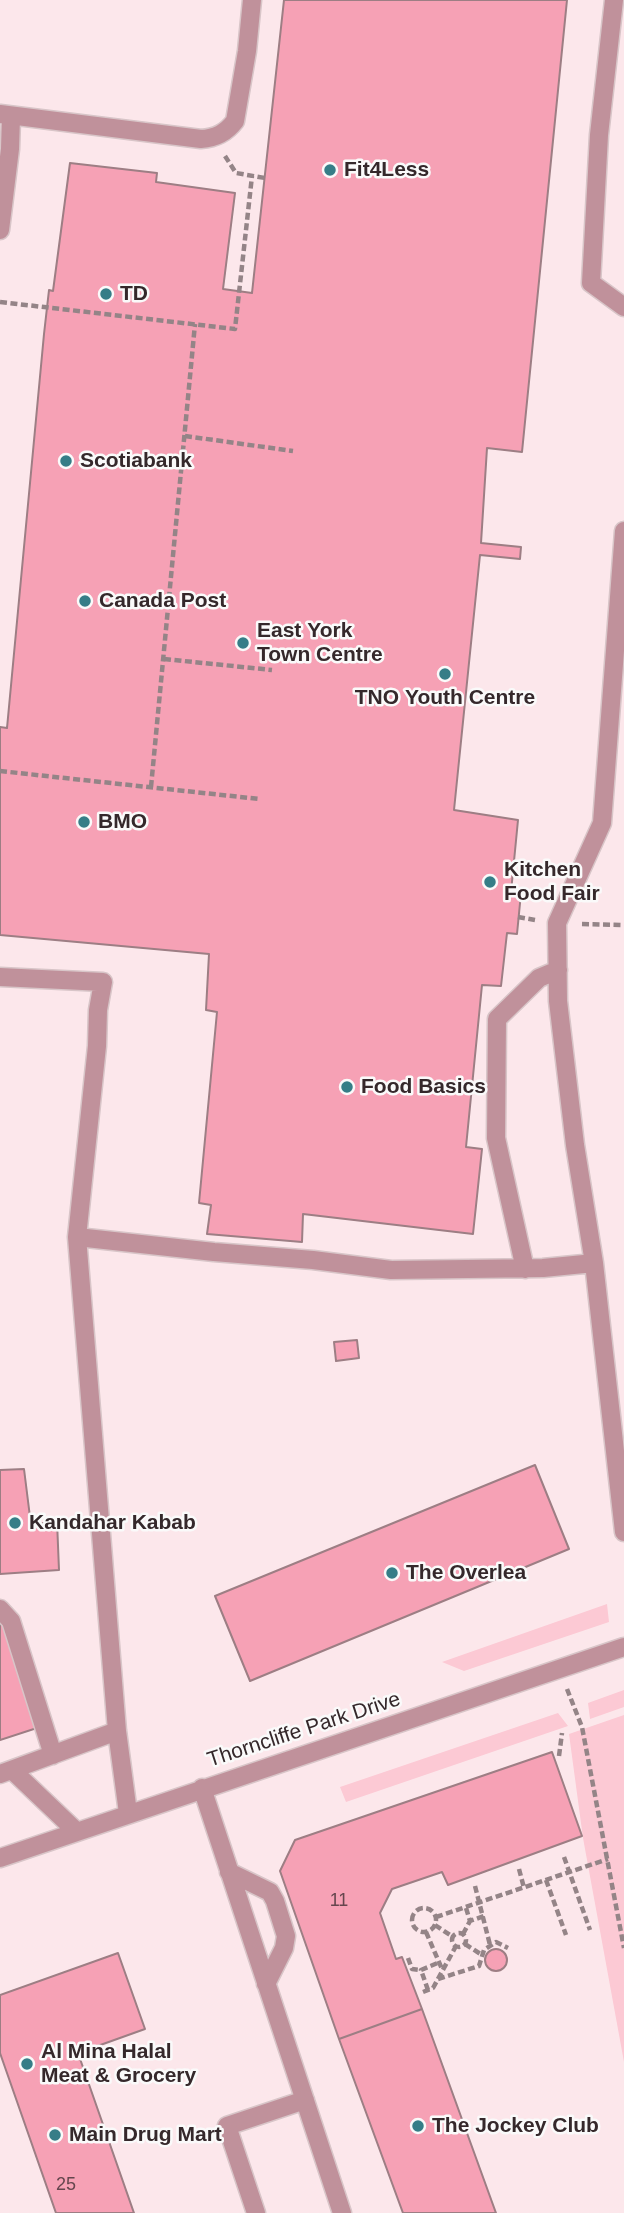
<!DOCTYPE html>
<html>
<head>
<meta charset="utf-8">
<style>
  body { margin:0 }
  canvas { display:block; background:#fce7eb }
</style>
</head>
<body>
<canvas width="624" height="2213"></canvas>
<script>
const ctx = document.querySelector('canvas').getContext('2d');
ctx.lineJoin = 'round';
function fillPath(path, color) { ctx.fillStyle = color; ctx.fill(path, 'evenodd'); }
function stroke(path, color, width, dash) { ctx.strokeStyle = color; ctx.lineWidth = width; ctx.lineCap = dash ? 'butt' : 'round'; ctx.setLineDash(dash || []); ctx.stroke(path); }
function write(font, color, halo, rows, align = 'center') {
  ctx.font = font + ' Arial,sans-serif'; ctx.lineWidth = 5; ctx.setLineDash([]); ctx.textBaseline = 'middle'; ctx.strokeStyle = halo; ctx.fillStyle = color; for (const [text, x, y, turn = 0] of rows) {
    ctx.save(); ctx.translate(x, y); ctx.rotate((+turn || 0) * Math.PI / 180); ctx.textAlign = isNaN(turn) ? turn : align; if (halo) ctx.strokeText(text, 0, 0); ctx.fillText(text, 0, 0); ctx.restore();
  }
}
fillPath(new Path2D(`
  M607,1604L609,1622L464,1671L442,1662Z
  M624,1690V1707L590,1719L588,1703Z
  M558,1713L568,1726L346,1802L340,1787Z
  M624,1715V2062L583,1838L569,1734Z`), '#fcc9d4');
const building = new Path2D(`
  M284,0H567L522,452L487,448L481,543L521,547L520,559L480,555L454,810L518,820L511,892L521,893L517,934L507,933L501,986L482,985L466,1147L482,1149L473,1234L303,1214L302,1242L207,1234L211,1205L199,1203L217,1012L206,1010L209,954L0,935V727L7,728L44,334L49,290L53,291L70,163L157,173L156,182L235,193L223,289L252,293Z
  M357,1340L359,1358L336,1361L334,1342Z
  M535,1465L569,1549L250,1681L215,1596Z
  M24,1469L31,1525L57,1521L59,1570L0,1574V1470Z
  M5,1620L40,1727L0,1740V1622Z
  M552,1752L582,1836L448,1885L442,1872L392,1889L380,1913L396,1959L402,1957L422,2009L339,2039L280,1871L295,1840Z
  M485 1960a11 11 0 1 1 22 0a11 11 0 1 1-22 0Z
  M118,1953L145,2029L78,2053L134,2213H56L0,2053V1995Z
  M422,2009L496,2213H403L339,2039Z`);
fillPath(building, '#f6a1b5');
stroke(building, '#9d7e84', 2);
const minor = new Path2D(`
  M614,0L599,135L591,283L624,307
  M0,114L201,139C216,138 226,133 235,121L247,51L252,0
  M0,230L10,149L11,117
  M624,531L602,823L557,923L558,1001L575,1145L594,1263L624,1532
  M0,977L103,982L98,1010L97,1046L77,1237L117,1731L128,1813
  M77,1237L214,1252L313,1260L391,1270L543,1268L594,1263
  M525,1269L496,1138L497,1019L539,978L558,970
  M0,1609L11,1621L53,1755
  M12,1770L76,1831
  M0,1774L117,1731
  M202,1788L342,2213
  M0,1858L624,1647
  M229,1872L270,1892L275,1901L286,1936L284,1948L266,1984
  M256,2213L227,2126L305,2100`);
stroke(minor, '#d8c5c8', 21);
stroke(new Path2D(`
  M225,156L236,173L265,178
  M0,302L235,329L252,176
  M185,436L293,451
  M164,659L272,670
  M0,771L259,799
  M151,787L195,324
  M518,917L535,920
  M582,924L624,925
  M567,1689L582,1727L624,1948
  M559,1756L562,1733
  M564,1857L590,1930
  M519,1869L524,1888
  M546,1880L566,1935
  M475,1886L490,1945
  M466,1908L470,1921L484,1916
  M412 1920a12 12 0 1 1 24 0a12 12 0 1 1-24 0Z
  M436,1917L608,1859
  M435,1925L453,1937
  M426,1932L442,1969
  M452 1940a7 7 0 1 1 14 0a7 7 0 1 1-14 0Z
  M463,1934L470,1921
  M465,1944L482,1955
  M408,1958L412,1969L421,1970
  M438,1979L479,1966L484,1950L496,1942L508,1948
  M428,1990L421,1970L440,1962
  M423,1992L433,1988L456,1946`), '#948487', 4.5, [7, 3.5]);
stroke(minor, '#c0919b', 18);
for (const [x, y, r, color] of [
  [330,170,7,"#367d87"],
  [106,294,7,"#367d87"],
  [66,461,7,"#367d87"],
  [85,601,7,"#367d87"],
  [243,643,7,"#367d87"],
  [445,674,7,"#367d87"],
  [84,822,7,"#367d87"],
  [490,882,7,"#367d87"],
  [347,1087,7,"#367d87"],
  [15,1523,7,"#367d87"],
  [392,1573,7,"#367d87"],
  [27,2064,7,"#367d87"],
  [418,2126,7,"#367d87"],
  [55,2135,7,"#367d87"]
]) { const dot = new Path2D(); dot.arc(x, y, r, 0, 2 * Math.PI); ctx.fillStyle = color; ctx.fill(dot); stroke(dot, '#fafafa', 2.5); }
write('18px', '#65464e', null, [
  ["11",339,1901],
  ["25",66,2185]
]);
write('bold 21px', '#35282b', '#fafafa', [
  ["Fit4Less",344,170],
  ["TD",120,294],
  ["Scotiabank",80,461],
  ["Canada Post",99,601],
  ["East York",257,631],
  ["Town Centre",257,655],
  ["TNO Youth Centre",445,698,"center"],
  ["BMO",98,822],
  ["Kitchen",504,870],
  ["Food Fair",504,894],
  ["Food Basics",361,1087],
  ["Kandahar Kabab",29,1523],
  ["The Overlea",406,1573],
  ["Al Mina Halal",41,2052],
  ["Meat & Grocery",41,2076],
  ["The Jockey Club",432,2126],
  ["Main Drug Mart",69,2135]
], 'left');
write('21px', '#35282b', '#fafafa', [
  ["Thorncliffe Park Drive",304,1730,-18]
]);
</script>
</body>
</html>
